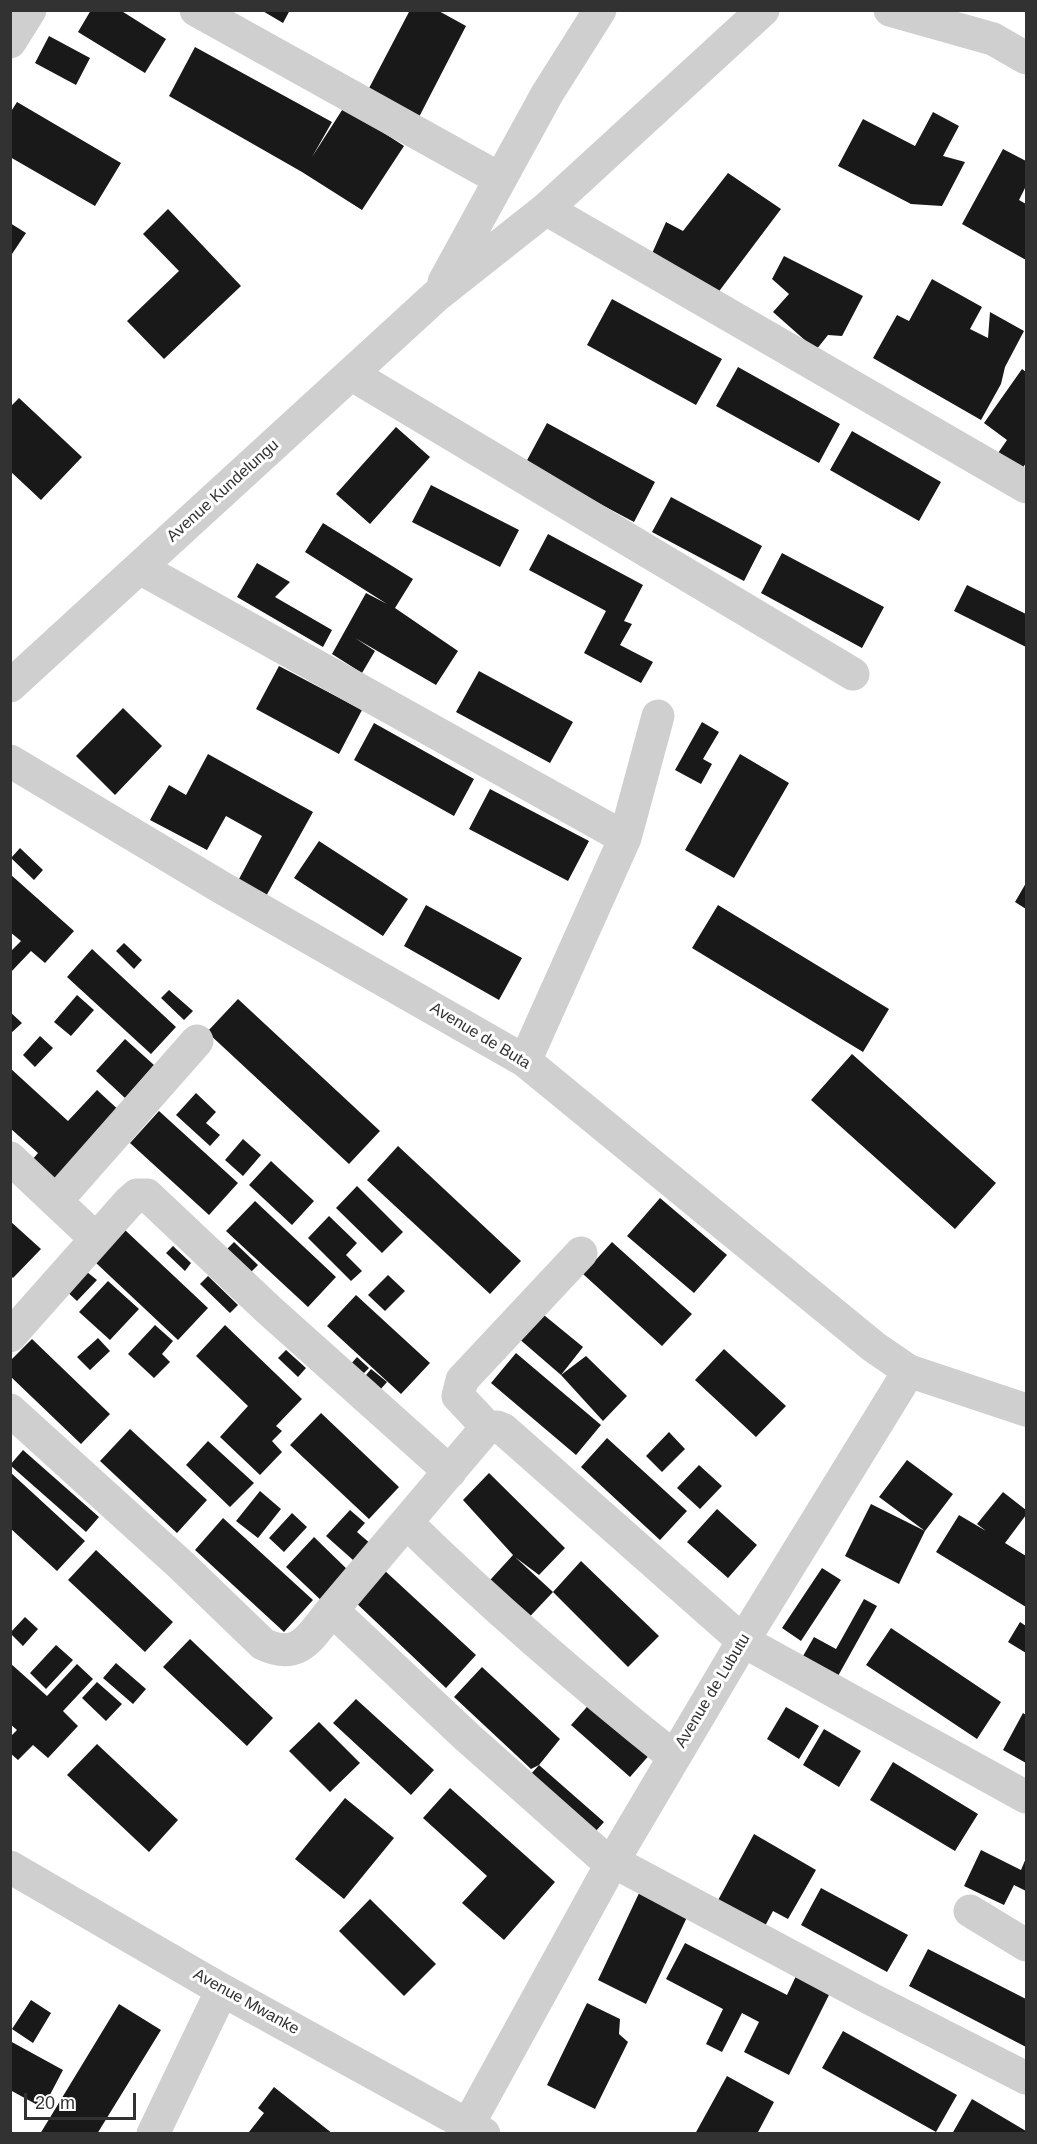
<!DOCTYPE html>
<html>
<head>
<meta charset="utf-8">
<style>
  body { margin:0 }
  #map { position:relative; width:1037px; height:2144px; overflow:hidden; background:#fff; font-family:Arial,sans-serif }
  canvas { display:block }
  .frame { position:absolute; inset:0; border:12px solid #323232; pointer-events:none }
  .scale { position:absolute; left:24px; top:2093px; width:112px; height:27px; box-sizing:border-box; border:3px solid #323232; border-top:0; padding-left:8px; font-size:18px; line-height:21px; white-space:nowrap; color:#323232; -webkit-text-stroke:4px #fff; paint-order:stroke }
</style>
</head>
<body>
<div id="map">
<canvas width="1037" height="2144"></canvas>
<div class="frame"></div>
<div class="scale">20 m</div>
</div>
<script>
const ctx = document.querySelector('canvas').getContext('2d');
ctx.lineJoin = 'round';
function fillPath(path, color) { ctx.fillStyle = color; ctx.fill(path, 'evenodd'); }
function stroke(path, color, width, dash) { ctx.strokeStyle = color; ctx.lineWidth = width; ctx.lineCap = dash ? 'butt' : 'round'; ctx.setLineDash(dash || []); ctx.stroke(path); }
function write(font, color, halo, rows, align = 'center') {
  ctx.font = font + ' Arial,sans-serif'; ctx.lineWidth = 6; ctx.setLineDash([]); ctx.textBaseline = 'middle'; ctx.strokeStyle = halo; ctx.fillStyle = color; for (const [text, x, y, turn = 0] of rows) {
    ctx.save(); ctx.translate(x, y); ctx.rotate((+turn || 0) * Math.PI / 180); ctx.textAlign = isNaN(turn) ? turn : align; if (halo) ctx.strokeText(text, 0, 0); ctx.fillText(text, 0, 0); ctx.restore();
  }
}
fillPath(new Path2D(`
  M91,10H120L166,39L145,73L78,32Z
  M261,10H290L283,23Z
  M410,10H437L466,26L418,119L367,92Z
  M49,36L90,58L76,85L35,63Z
  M195,47L332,122L312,157L344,107L404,146L362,210L302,172L169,96Z
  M17,102L121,163L95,206L10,157V113Z
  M933,112L959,126L943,156L965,162L942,206L911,204L838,166L863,119L915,146Z
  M1003,149L1026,161V186L1019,200L1026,204V260L962,224Z
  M728,173L781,209L717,294L650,258L666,222L683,231Z
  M168,209L241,286L164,359L127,321L179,271L143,234Z
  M10,223L26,233L10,257Z
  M784,256L863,296L842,336L828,335L816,350L773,312L789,294L772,279Z
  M932,279L982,307L970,329L988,338L990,312L1024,331L1005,367L1001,384L981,420L873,358L897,315L909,321Z
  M612,299L722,359L696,405L587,345Z
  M738,367L840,424L819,463L716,406Z
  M1022,369L1026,372V463L1020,472L996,456L1007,440L984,423Z
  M19,398L82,457L41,500L10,471V407Z
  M547,423L655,482L634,522L525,464Z
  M396,427L430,457L370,524L336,494Z
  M852,431L941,482L919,521L830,470Z
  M431,485L519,530L500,567L412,522Z
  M671,497L762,546L744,581L652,532Z
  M323,523L413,579L395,608L458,651L436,685L355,638L375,651L362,673L332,654L366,593L387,604L305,552Z
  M548,534L643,585L624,621L632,624L620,645L653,662L641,683L584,653L606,611L529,570Z
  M782,553L884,607L862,648L761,593Z
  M257,563L290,582L275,597L332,630L323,647L237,597Z
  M967,585L1026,614V647L954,611Z
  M279,666L362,710L339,754L256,709Z
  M479,671L573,722L550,763L456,712Z
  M123,708L162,746L115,795L76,756Z
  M702,722L719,732L703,759L712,764L701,784L675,770Z
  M374,723L474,779L454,816L354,760Z
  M208,754L313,812L260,907L232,892L262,836L226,816L207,850L150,820L169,785L186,795Z
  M740,754L789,783L734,878L685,850Z
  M490,789L589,841L568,881L469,829Z
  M319,841L408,899L383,936L294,878Z
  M20,848L43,870L34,880L11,858Z
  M10,874L74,931L45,963L31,951L10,973V952L21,941L10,932Z
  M1026,883V909L1015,902Z
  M426,905L522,958L499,1000L404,946Z
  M718,905L889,1009L863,1052L692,948Z
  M124,943L142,960L134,969L116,951Z
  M92,949L176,1027L151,1054L67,977Z
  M169,990L193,1011L184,1020L161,998Z
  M77,995L94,1010L71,1036L54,1022Z
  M238,999L380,1131L349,1164L207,1032Z
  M10,1012L22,1023L10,1034Z
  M40,1036L53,1048L35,1067L23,1055Z
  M125,1039L154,1065L125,1098L96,1071Z
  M852,1054L996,1183L955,1229L811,1100Z
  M10,1068L68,1121L97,1090L123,1114L58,1184L32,1160L38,1153L10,1128Z
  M196,1093L216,1112L206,1123L220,1135L210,1146L176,1115Z
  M159,1111L238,1183L209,1215L130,1143Z
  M243,1139L261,1155L243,1176L225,1160Z
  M398,1146L521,1261L490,1294L367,1180Z
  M271,1161L314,1201L292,1225L249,1185Z
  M357,1186L403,1232L382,1253L336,1208Z
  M660,1198L727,1255L694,1293L627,1236Z
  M255,1201L336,1277L308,1307L226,1231Z
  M329,1216L357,1243L346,1255L362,1271L351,1281L308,1238Z
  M10,1221L41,1249L13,1278L10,1275Z
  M125,1230L208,1308L178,1340L95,1262Z
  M234,1242L258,1265L244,1279L220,1256Z
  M612,1242L692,1314L662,1346L583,1274Z
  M173,1246L191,1263L185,1271L166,1253Z
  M82,1268L97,1280L77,1301L63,1288Z
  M388,1275L405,1291L385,1311L368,1295Z
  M208,1276L238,1305L230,1313L200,1284Z
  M108,1281L139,1309L110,1340L79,1312Z
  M356,1295L430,1363L401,1394L327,1326Z
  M539,1311L583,1347L561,1375L586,1356L627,1396L603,1421L561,1375L517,1337Z
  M155,1325L173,1341L162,1354L170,1362L154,1378L128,1354Z
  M225,1325L302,1399L276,1426L282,1431L272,1441L282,1452L260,1475L220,1437L248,1406L196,1356Z
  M98,1338L110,1351L90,1370L77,1357Z
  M32,1339L110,1414L81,1444L10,1376V1361Z
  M724,1349L786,1406L756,1437L695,1380Z
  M286,1350L306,1368L298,1377L278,1358Z
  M516,1353L601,1425L576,1455L491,1383Z
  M357,1357L369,1368L354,1383L343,1373Z
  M371,1369L387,1382L372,1399L357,1386Z
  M321,1413L399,1487L369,1519L290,1445Z
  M130,1429L207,1500L177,1533L100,1461Z
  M669,1432L685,1449L662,1472L646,1456Z
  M607,1438L687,1511L660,1540L581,1467Z
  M208,1441L254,1483L230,1507L186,1465Z
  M23,1450L99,1517L86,1532L10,1465Z
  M907,1460L953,1494L925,1531L879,1497Z
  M699,1465L722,1486L700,1509L677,1488Z
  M10,1472L85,1541L57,1571L10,1528Z
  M489,1473L565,1548L539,1575L515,1557L553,1592L520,1627L481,1590L513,1555L463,1500Z
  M260,1491L281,1509L258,1538L236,1521Z
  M1003,1492L1026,1510V1515L1005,1543L1026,1556V1607L936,1552L959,1515L986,1531L977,1524Z
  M871,1504L925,1531L899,1584L845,1556Z
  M717,1509L757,1545L728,1578L687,1542Z
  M350,1510L365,1523L357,1532L378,1550L362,1568L326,1536Z
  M292,1513L307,1527L284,1552L269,1538Z
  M223,1518L313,1600L284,1632L195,1550Z
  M314,1537L353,1575L325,1604L286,1567Z
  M96,1550L173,1622L145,1652L68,1580Z
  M581,1561L659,1636L628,1667L553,1592Z
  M822,1568L841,1580L801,1641L782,1628Z
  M383,1569L476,1655L446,1688L354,1601Z
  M864,1599L877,1606L838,1676L803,1656L814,1637L836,1649Z
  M25,1617L38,1629L23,1646L10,1633Z
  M1020,1622L1026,1626V1653L1008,1642Z
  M891,1628L1001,1702L977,1739L866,1665Z
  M190,1639L273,1718L247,1746L163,1667Z
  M56,1645L73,1660L46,1689L30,1673Z
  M10,1663L47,1696L77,1664L93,1679L63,1711L78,1726L48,1758L33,1745L18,1760L10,1753V1737L17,1730L10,1724Z
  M116,1663L146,1689L133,1704L103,1678Z
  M482,1667L560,1739L539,1765L531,1769L454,1697Z
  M97,1682L122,1704L106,1721L82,1698Z
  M356,1699L434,1770L411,1795L333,1723Z
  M593,1700L652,1752L630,1777L571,1725Z
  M786,1707L819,1726L799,1759L767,1739Z
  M1023,1713L1026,1715V1763L1003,1750Z
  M319,1722L360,1763L330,1792L289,1751Z
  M824,1729L861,1751L839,1787L803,1765Z
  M97,1744L178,1820L149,1852L67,1775Z
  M893,1762L978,1814L955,1851L870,1800Z
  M539,1765L604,1822L587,1841L522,1784Z
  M450,1788L555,1882L504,1940L462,1903L487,1876L423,1818Z
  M345,1798L394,1838L344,1899L295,1859Z
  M754,1834L816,1870L788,1919L773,1911L764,1928L717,1902Z
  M981,1850L1021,1870L1026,1858V1891L1014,1885L1004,1905L964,1886Z
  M821,1888L908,1935L887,1972L801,1925Z
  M641,1889L689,1913L646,2004L598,1980Z
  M370,1899L436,1964L404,1996L339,1931Z
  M685,1943L787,1995L796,1976L830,1993L789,2075L744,2052L759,2022L742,2013L722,2052L706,2044L723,2009L666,1979Z
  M928,1949L1026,1999V2047L909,1986Z
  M31,2000L51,2013L33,2043L12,2029Z
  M587,2003L620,2019L619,2034L628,2042L595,2109L547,2085Z
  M119,2004L161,2030L97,2134H40Z
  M843,2031L957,2095L936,2132L822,2068Z
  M10,2041L63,2070L43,2108L10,2090Z
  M727,2076L774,2102L757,2134H695Z
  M274,2087L333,2134L249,2132L264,2113L258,2108Z
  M972,2099L1026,2131V2134H952Z`), '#191919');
stroke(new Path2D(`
  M196,10L500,179
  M890,10L993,39L1026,58
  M10,42L30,10
  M546,209L1026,487
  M444,282L547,94L600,10
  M351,374L853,674
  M140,568L625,838
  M10,686L436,296L546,209L763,10
  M10,761L224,889L525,1061L874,1347L909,1371L1026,1410
  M525,1061L625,838L658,716
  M10,1158L96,1239
  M56,1201L197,1041
  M10,1336L129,1202L137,1195H147L269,1310L450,1472
  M10,1410L181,1565L263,1644C300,1662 311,1635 332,1610
  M487,1427L458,1396L462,1380L581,1253
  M407,1523C492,1606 581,1683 674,1757
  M1026,1797L743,1641L504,1430L497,1427H487L332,1610L467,1737L599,1854L869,1998L1026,2078
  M10,1867L222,1990L484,2134
  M970,1911L1026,1945
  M468,2125L613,1861L743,1641L909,1371
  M153,2134L222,1990`), '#cfcfcf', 33);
write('16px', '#323232', '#fff', [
  ["Avenue Kundelungu",223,491,-42],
  ["Avenue de Buta",480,1036,31],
  ["Avenue de Lubutu",713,1691,-59],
  ["Avenue Mwanke",246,2002,29]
]);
</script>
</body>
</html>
